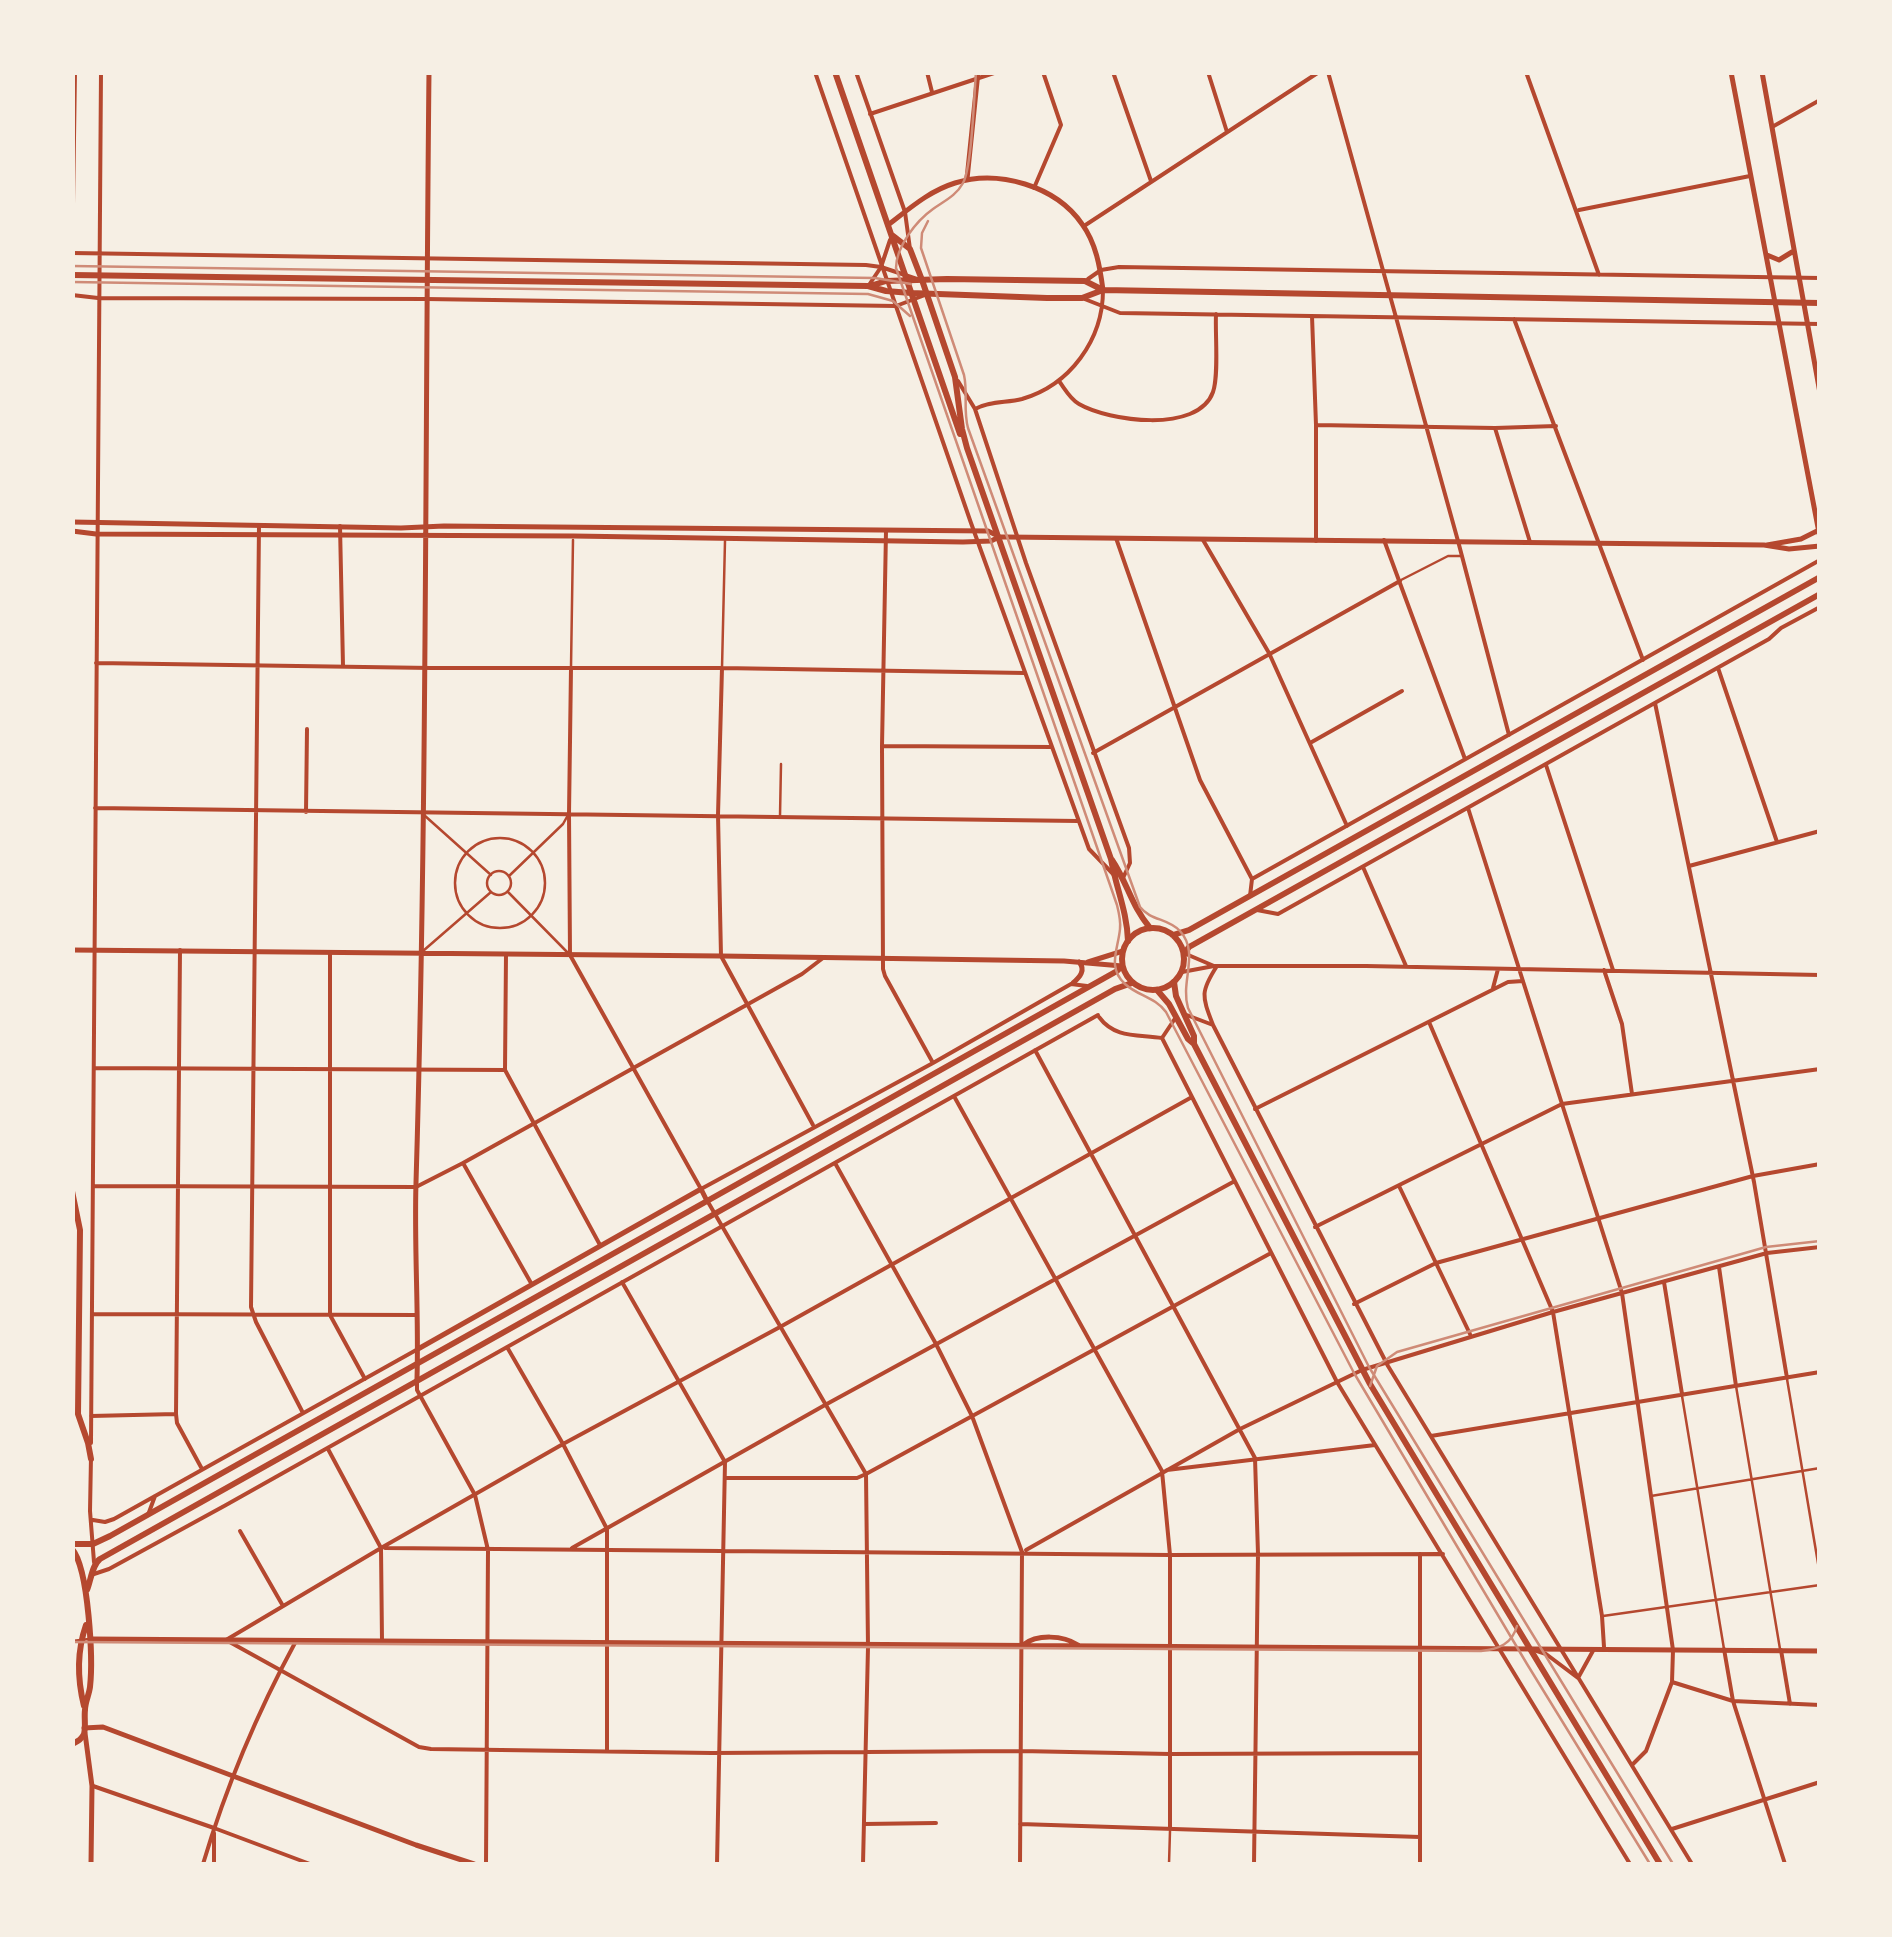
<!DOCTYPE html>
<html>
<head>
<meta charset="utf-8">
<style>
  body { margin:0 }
  #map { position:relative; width:1892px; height:1937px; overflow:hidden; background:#f6efe4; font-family:Quicksand,sans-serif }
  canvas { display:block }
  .frame { position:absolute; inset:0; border:75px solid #f6efe4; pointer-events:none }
</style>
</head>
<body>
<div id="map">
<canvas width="1892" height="1937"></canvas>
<div class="frame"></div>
</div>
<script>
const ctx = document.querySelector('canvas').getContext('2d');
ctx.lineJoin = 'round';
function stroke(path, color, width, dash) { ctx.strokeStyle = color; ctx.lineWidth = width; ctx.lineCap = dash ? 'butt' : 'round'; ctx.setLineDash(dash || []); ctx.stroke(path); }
stroke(new Path2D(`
  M72,1641L89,1639`), '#b5482f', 2.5);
stroke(new Path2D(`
  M1401,580L1448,556H1462
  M571,667L573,540
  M722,668L725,541
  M424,815L491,875
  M780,816L781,764
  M455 883a45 45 0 1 1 90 0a45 45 0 1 1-90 0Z
  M487 883a12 12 0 1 1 24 0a12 12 0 1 1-24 0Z
  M509,876L563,824L568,815
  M508,892L569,954
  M423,951L491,892
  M1787,1379L1820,1575
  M1736,1386L1780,1649
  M1682,1396L1724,1649
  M1651,1496L1820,1468
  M1603,1616L1820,1585
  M1169,1864L1170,1831`), '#b5482f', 2.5);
stroke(new Path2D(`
  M815,72L971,523L1089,849L1114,875
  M856,72L905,212L910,249
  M927,72L932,92
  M1113,72L1151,181
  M1208,72L1227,132
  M1328,72L1458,541L1509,735
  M1526,72L1599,275
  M870,114L997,72
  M1772,127L1820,100
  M1034,188L1061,125L1043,72
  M1579,210L1750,176
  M1084,226L1319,72
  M72,253L866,265L881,267L917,279
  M1088,279L1101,270L1119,267L1820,278
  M869,285L881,267L890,240
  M72,295L98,298L426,299L896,306L925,295
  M1082,298L1120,313L1820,324
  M1312,316L1316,425V541
  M1514,319L1643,660
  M958,381L975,409L1026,563L1129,848L1130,863L1123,878
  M1059,381C1065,389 1070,399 1079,404C1108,421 1198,434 1213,392C1219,375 1215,334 1216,314
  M975,409C989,401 1007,403 1022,399C1070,385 1103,340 1103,290
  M1316,425L1495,428L1556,426
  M1495,428L1530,542
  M259,525L251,1307L256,1322L303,1413
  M340,526L343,666
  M886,531L882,746L883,969L885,976L933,1063
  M1116,538L1200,780L1252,879L1250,896
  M1203,540L1269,653L1347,826
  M1384,540L1465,759
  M96,663L431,668H722L1025,673
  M571,668L569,814L570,955L701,1189L933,1063L1071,984L1087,986
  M722,668L718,815L721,956L813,1125
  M1718,668L1777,842
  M1655,703L1754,1182L1787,1378
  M1310,743L1402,691
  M882,746L1052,747
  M1093,753L1400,581
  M1546,765L1613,970
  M95,808L1078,821
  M1468,808L1622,1293L1673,1650L1672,1682L1646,1751L1632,1765
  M306,812L307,729
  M1689,866L1820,831
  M1363,867L1406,966
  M1252,879L1820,560
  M1257,910L1278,914L1769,639L1781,628L1820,607
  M180,950L176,1414L177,1423L202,1469
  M330,952V1315L365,1379
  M506,954L505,1070L600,1245
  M1186,954L1214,966
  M1217,966C1200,992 1202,996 1213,1025L1388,1366L1692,1864
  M1604,970L1622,1024L1632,1094
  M1182,972L1214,966H1366L1820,975
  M1493,988L1498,969
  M1184,1014L1213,1025
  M1099,1017C1115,1039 1139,1034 1162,1038
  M1429,1022L1553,1312L1602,1616L1604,1647
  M1162,1038L1337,1382L1630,1864
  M1162,1038L1176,1017
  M1035,1050L1255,1458L1258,1554L1254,1864
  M94,1068L505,1070
  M1192,1097L780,1327L563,1444L381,1548L226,1640L419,1747L431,1749L712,1753L1020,1751L1170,1754L1419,1753
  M955,1098L1162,1471L1170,1555V1829
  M1255,1109L1508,982L1523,981
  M463,1163L531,1283
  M835,1163L936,1344L972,1416L1022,1552L1020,1864
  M94,1186L416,1187L463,1163L802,974L823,958
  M1399,1186L1470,1334
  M708,1202L866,1474L868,1647L863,1864
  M1315,1227L1562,1104L1820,1069
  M1719,1267L1736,1386
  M622,1282L725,1462L717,1864
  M1664,1282L1682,1394
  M1354,1304L1436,1263L1753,1176L1820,1164
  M92,1314L417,1315
  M507,1347L563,1444L607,1529V1751
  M417,1381V1390L475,1495L488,1550L486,1864
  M91,1416L176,1414
  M1431,1436L1820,1372
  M91,1443L101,72
  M328,1449L381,1548L382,1641
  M91,1457L90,1511L94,1562
  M1167,1470L1375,1445
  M726,1478H857L866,1474L1271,1253
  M148,1515L155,1496
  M93,1520L105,1522L114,1519L418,1349
  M240,1531L283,1606
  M385,1548L1170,1555L1443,1554
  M572,1548L825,1405L1233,1182
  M1026,1550L1240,1429L1362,1370L1553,1312L1767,1253L1820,1247
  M94,1574L109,1569L226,1505L1098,1015
  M1724,1649L1733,1701L1785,1864
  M1534,1650L1546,1654L1578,1678L1594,1649
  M1781,1650L1790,1704
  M1672,1682L1733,1701L1820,1705
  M93,1786L214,1828L310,1864
  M864,1824L936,1823
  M1020,1824L1420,1837
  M1672,1829L1820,1782
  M214,1833V1864
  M203,1864C226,1787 258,1711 296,1641
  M1420,1864V1554`), '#b5482f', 4);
stroke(new Path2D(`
  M1731,72L1820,538
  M1762,72L1820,393
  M967,179L978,72
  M888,225C909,209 929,191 955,183C998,169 1056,186 1082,224C1096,243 1100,267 1103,290
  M1767,255L1779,260L1792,252
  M72,522L401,528L444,526L988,531L996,535
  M72,531L96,534L573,536L963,542L991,541L999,537H1005L1764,545L1789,549L1820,546
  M1767,545L1801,539L1819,530
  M72,950L721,956L1064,961L1122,966
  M1088,962L1123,951
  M1073,983C1080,977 1086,970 1079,962
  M418,1349L701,1189L707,1201
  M417,1379C419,1314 414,1248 416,1183C427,813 425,443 429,72
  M91,1639L1820,1651
  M1023,1645C1037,1634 1063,1635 1078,1645
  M84,1728L103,1727L416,1845L474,1864
  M85,1733L92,1786L91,1864`), '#b5482f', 5);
stroke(new Path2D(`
  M835,72L960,434
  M72,204L74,72
  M892,235L910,249L922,280L955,377L962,429L967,448L1111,859C1116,888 1127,911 1128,941
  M1112,860C1128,884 1131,905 1150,928
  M1174,982L1176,996L1194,1036V1043
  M1157,990L1169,1004L1188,1039L1194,1044L1370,1384L1660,1864`), '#b5482f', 6);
stroke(new Path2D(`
  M72,275L868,286L886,291L911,293L1047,298H1082L1103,290L1820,303
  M870,286L886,281L947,279L1085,281L1103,290
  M1122 959a31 31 0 1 1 62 0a31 31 0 1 1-62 0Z
  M1173,935L1189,930L1820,577
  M1184,954L1189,947L1820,594
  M72,1191L80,1230L78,1414L88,1443L91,1459
  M72,1544H93L110,1536L1117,971L1122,966
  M72,1549C89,1569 93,1660 90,1687C89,1695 85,1702 85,1710C84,1717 86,1727 84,1734C81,1740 78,1741 72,1744
  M87,1590C91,1580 92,1565 100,1559L1115,989L1132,983
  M84,1706C77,1678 77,1651 86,1625`), '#b5482f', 6);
stroke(new Path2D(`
  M976,72C974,96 972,166 963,183C956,196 944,201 933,209C916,221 896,247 896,268L1117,905C1119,913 1121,921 1120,929C1118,950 1107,967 1125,984C1138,996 1155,997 1166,1012L1354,1373L1527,1664L1650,1864
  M928,221L922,233L921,248L964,375C968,393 963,410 968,428L1140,907C1151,921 1168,918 1180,931C1200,953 1180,981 1188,1008L1369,1367L1673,1864
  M72,266L875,278L911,284
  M72,282L868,294L893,301L910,316
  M1370,1386L1377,1366L1397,1352L1766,1247L1820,1241
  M72,1642L1481,1651C1499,1649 1512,1644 1517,1626`), '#cf8b77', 2.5);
</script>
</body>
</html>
